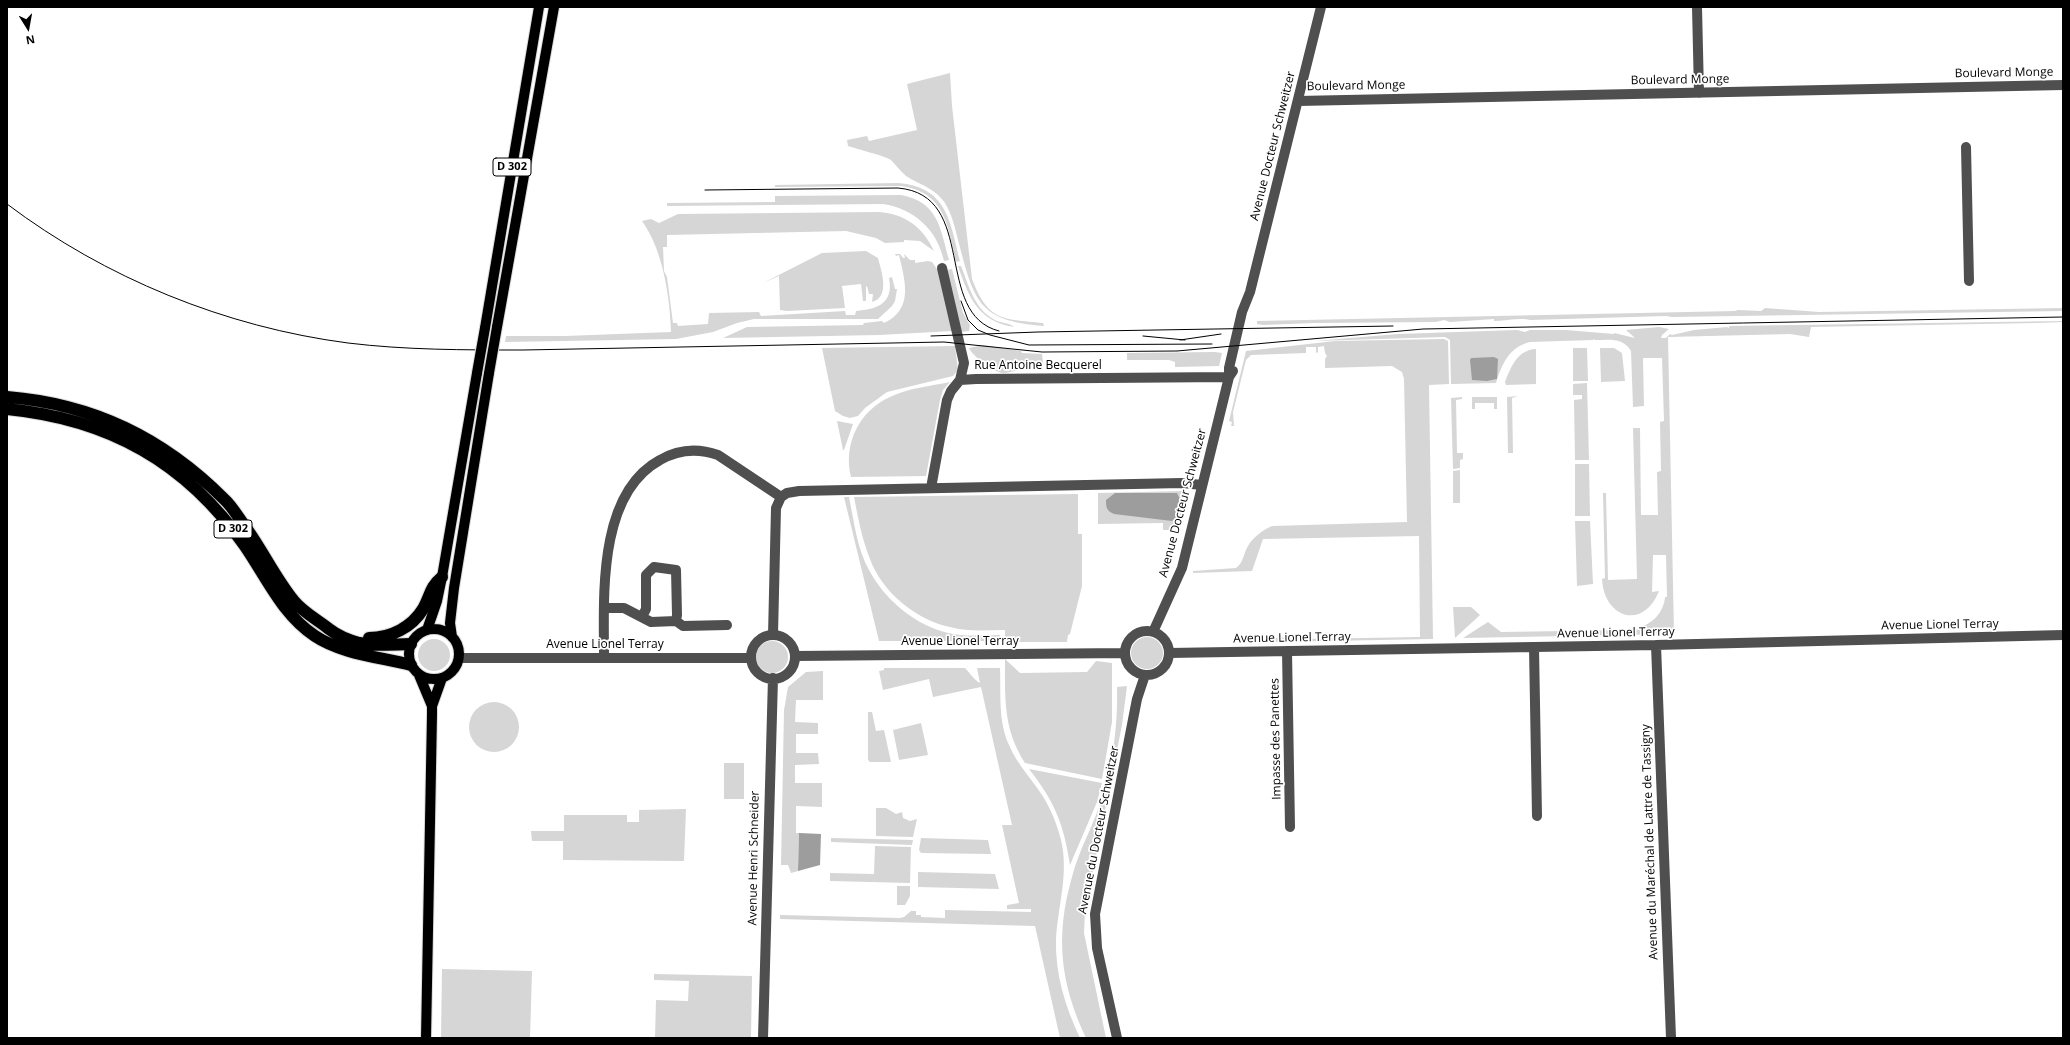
<!DOCTYPE html>
<html>
<head>
<meta charset="utf-8">
<style>
  body { margin:0 }
  #map { position:relative; width:2070px; height:1045px; overflow:hidden; background:#fff; font-family:"Open Sans",sans-serif }
  canvas { display:block }
  .frame { position:absolute; inset:0; border:8px solid #000; pointer-events:none }
  .north { position:absolute; left:8px; top:8px; width:40px; height:40px; -webkit-text-stroke:3px #fff; paint-order:stroke; rotate:169deg; font-size:11px; font-weight:700; line-height:16px; text-align:center; color:#000 }
  .north::after { content:''; display:block; margin:auto; width:14px; height:18px; background:#000; clip-path:polygon(50% 0,100% 100%,50% 72%,0 100%) }
</style>
</head>
<body>
<div id="map">
<canvas width="2070" height="1045"></canvas>
<div class="frame"></div>
<div class="north">N</div>
</div>
<script>
const ctx = document.querySelector('canvas').getContext('2d');
ctx.lineJoin = 'round';
function fillPath(path, color) { ctx.fillStyle = color; ctx.fill(path, 'evenodd'); }
function stroke(path, color, width, dash) { ctx.strokeStyle = color; ctx.lineWidth = width; ctx.lineCap = dash ? 'butt' : 'round'; ctx.setLineDash(dash || []); ctx.stroke(path); }
function write(font, color, halo, rows, align = 'center') {
  ctx.font = font + ' "Open Sans",sans-serif'; ctx.lineWidth = 3.5; ctx.setLineDash([]); ctx.textBaseline = 'middle'; ctx.strokeStyle = halo; ctx.fillStyle = color; for (const [text, x, y, turn = 0] of rows) {
    ctx.save(); ctx.translate(x, y); ctx.rotate((+turn || 0) * Math.PI / 180); ctx.textAlign = isNaN(turn) ? turn : align; if (halo) ctx.strokeText(text, 0, 0); ctx.fillText(text, 0, 0); ctx.restore();
  }
}
fillPath(new Path2D(`
  M950,73L952,106L972,279C988,321 1002,319 1043,323L1044,326C977,321 974,300 958,240C955,227 952,215 945,203C935,188 920,185 906,176C900,171 896,165 891,160C885,156 857,149 848,146L847,140L867,136L869,141L917,130L907,84Z
  M898,183C947,187 950,221 960,261L956,262C948,226 945,192 901,186L775,187V185Z
  M901,195C938,202 940,227 949,260L944,261C937,229 914,209 883,204L667,206V203L775,202V196Z
  M879,212C905,214 923,227 934,251L920,241L904,240V242L885,243L876,238L846,231L667,235V247H663L664,271L667,277L673,323H677L678,326L708,324L709,313L759,312L761,316L845,311L846,315H855L856,311C877,309 894,304 889,278L892,277L895,289H897L895,301L892,306L878,319H754L737,323L713,332L676,339L505,342L506,336H565L671,332C670,297 663,250 642,221L651,219L659,223L678,214Z
  M866,251L878,258C881,270 891,297 872,302L873,294H869L867,286L866,287V301H863L861,284L842,286L845,308L787,311L780,310L779,276L763,283L822,253Z
  M895,254H900L903,258H905L904,254L910,260H915V263L928,261L932,262L939,272L953,331L879,335L723,338L747,327L863,325L864,323L882,321L884,323C914,309 905,281 899,255L896,256Z
  M958,266H961C969,286 974,309 995,320C1000,323 1011,323 1014,327C978,321 969,298 958,266Z
  M952,269L963,313L970,325L969,331L960,332L947,270Z
  M1765,308L1819,312L2063,308V311L1672,317L1666,316L1530,320C1520,317 1505,321 1494,321V319L1450,322L1444,320L1436,322L1314,323L1263,325L1257,324V321L1735,311L1738,310L1761,311Z
  M2063,321V322L2037,323L1811,327L1809,337L1790,334L1668,337L1674,634L1463,638L1488,622L1501,632L1632,630L1642,629L1640,627C1654,623 1664,611 1665,597H1667L1666,555H1653L1652,592L1659,591C1643,631 1604,618 1602,579L1605,578L1603,493H1606L1608,580L1637,579L1633,428H1640L1641,515H1658L1657,472L1661,471L1660,422L1664,421L1662,358H1643L1644,406L1633,407L1631,351C1623,337 1609,340 1595,340L1593,339V340L1530,342C1509,347 1502,364 1496,383L1451,384L1450,340L1445,337L1314,341L1398,334L1517,330L1525,332L1530,330H1566L1614,334V333L1635,338L1626,330L1659,327L1669,329L1662,335L1661,338H1666L1670,334L1672,335L1694,330L1727,327L1729,328V326Z
  M1444,339L1448,341L1449,384L1429,385L1433,639L1273,642V638L1294,637L1296,635H1303L1304,639L1420,637L1419,536L1263,539L1252,571L1193,573V571L1236,568C1244,562 1243,554 1248,546C1252,538 1264,529 1272,526L1407,522L1404,379L1402,372L1392,366L1325,368V359L1327,356L1325,353L1324,346L1318,347V352L1316,353V347H1306V353L1251,355L1246,360L1233,412L1234,426H1231L1232,422L1229,421L1246,351L1335,341Z
  M983,345L1021,351L1022,353L1042,354L1043,363H1017L1019,370C1014,371 1007,373 1002,373C994,371 972,356 969,348Z
  M955,346L958,370L953,376L887,392L865,408L858,416L850,418L843,416L835,411L822,348Z
  M1573,348H1587L1588,381H1573Z
  M1600,348H1614L1622,353L1625,381L1601,382Z
  M1536,349V384L1506,385L1505,382C1511,367 1517,350 1536,349Z
  M1215,352L1222,353L1219,366L1175,367V362L1169,360H1127V353Z
  M950,382L943,390L940,400L926,476L851,477C843,444 859,411 890,397C908,388 931,386 950,382Z
  M1587,383L1589,460H1575L1574,400L1582,399V395H1573V384Z
  M1518,396L1512,398L1513,453H1508L1507,397Z
  M1462,397V399L1456,400L1457,453H1463V459L1460,460V468L1453,469L1451,398Z
  M1472,397H1497V409H1494V403H1475V409H1472Z
  M837,421L853,424L844,450H843Z
  M1575,464H1589L1590,516H1575Z
  M1460,470V503H1453V471Z
  M1182,491L1186,493L1179,525L1174,524L1173,530H1163V523L1098,524V493Z
  M1078,494V534H1082V586L1070,634L1068,635L1067,642H1005V630C986,630 968,632 950,627C916,620 882,592 870,559C862,539 858,518 854,497Z
  M844,497H849C854,521 857,549 869,570C885,600 915,625 948,633C965,637 983,635 1000,635V641H879Z
  M1575,521H1590L1593,584L1577,586Z
  M1453,607H1471L1480,615L1455,638Z
  M1131 653a16 16 0 1 1 32 0a16 16 0 1 1-32 0Z
  M418 655a16 16 0 1 1 32 0a16 16 0 1 1-32 0Z
  M756 657a16 16 0 1 1 32 0a16 16 0 1 1-32 0Z
  M1005,659L1020,673L1087,672L1096,661L1112,663V722L1102,779L1025,763C1003,729 1005,698 1005,659Z
  M884,668H965C970,673 974,680 980,683L977,668H1000C1001,694 998,721 1009,745C1017,764 1031,778 1042,795C1051,809 1057,824 1061,840C1069,874 1058,905 1056,939C1055,974 1065,1006 1080,1038H1060L1035,926L780,919V915L900,918L904,917L911,911H916V915H921V917L945,918V910L1031,912V909H1007V905L1019,903L1002,825H1012L981,687L933,697L929,679L883,690L879,671L884,670Z
  M823,671V700H796L795,722L818,723V734H796V753H818L819,764L795,765V783H822V807L796,806V833H799L798,871L791,873L788,865H781L784,710L788,687L806,672Z
  M1127,686L1122,725L1085,911L1084,933L1106,1038H1086C1060,983 1055,936 1072,877C1079,849 1094,825 1102,798C1113,761 1118,725 1117,687Z
  M469 727a25 25 0 1 1 50 0a25 25 0 1 1-50 0Z
  M868,712H872L876,731L884,730L891,762H870L868,760Z
  M921,723L928,755L899,760L893,730Z
  M724,763H744V799H724Z
  M1029,769L1102,783L1097,802L1070,865C1064,825 1055,802 1029,769Z
  M876,808H886L896,814L902,812L903,818L910,821L917,819L913,837L876,836Z
  M686,809L684,861L563,860V841H532L531,831H564V815H627V822H639V810Z
  M831,838L913,840L912,845L831,842Z
  M921,838L988,840L991,854L921,853L919,850Z
  M875,846L911,847L910,883L830,881V873L874,874Z
  M918,872L995,874L999,889L918,887Z
  M897,886H910V896L905,905H897Z
  M442,969L532,971L530,1038H441Z
  M654,974L752,976L751,1038H655L656,1000L688,1001L689,981L654,980Z`), '#d6d6d6');
fillPath(new Path2D(`
  M1494,357L1498,359L1497,379L1487,381L1472,380L1470,360L1471,358Z
  M1115,493H1177L1180,499L1178,517L1172,521L1114,514C1107,511 1106,508 1106,500Z
  M799,833L821,834L820,865L798,871Z`), '#9d9d9d');
const major = new Path2D(`
  M497,327L554,7
  M485,328L539,7
  M409 654a25 25 0 1 1 50 0a25 25 0 1 1-50 0Z
  M427,630L437,601L442,577L477,373
  M452,637L450,623L454,588L489,373
  M419,675L432,706
  M426,1038L432,714V706L442,678`);
const highway = new Path2D(`
  M7,397C93,404 163,438 224,499C232,506 238,517 244,525C262,549 275,578 294,601C304,613 318,620 329,629C338,636 348,640 359,643C376,646 394,645 411,644
  M7,409C109,419 186,462 245,546C267,578 282,614 315,636C342,654 380,657 411,665
  M369,638C391,638 412,627 423,609C431,595 429,588 442,577`);
stroke(major, '#dbdbdb', 12);
stroke(highway, '#dbdbdb', 14);
stroke(new Path2D(`
  M1697,7L1699,93
  M1298,101L2063,85
  M1966,147L1969,281
  M942,268L964,363L960,380
  M1229,377V368L1242,312L1250,292L1321,7
  M931,488L947,400L951,391L960,380L976,379L1229,377
  M604,608H624L651,622L676,621L683,626L727,625
  M642,617L646,609V575L654,567L676,570L677,615L676,621
  M1125 653a22 22 0 1 1 44 0a22 22 0 1 1-44 0Z
  M1153,632L1182,568L1229,377L1233,371
  M773,635L776,508L781,497L787,493L799,491L1182,483L1202,485
  M751 657a22 22 0 1 1 44 0a22 22 0 1 1-44 0Z
  M1656,645L1671,1038
  M1534,647L1537,816
  M1287,651L1290,827
  M1169,653L1656,645L2063,635
  M795,656L1125,653
  M459,658H751
  M604,658C604,598 597,494 660,460C679,449 698,448 718,455L781,497
  M763,1038L773,678
  M1117,1038L1097,948L1095,914L1137,699L1145,675`), '#4f4f4f', 10);
stroke(major, '#000', 10);
stroke(highway, '#000', 12);
stroke(new Path2D(`
  M705,190L898,188C979,195 932,314 999,331
  M7,204C105,278 225,327 348,343C405,350 464,350 523,350L944,342L1042,352L1177,351L1423,329L2063,317
  M961,301L968,320L978,330L990,335L1029,345L1212,344
  M931,336L1038,332L1393,326
  M1143,336L1185,340
  M1180,340L1221,334`), '#000', 1);
const majorBridge = new Path2D(`
  M477,373L485,328
  M489,373L497,327`);
stroke(majorBridge, '#dbdbdb', 12, []);
stroke(majorBridge, '#000', 10);
for (const [x, y, w] of [
  [512,167,38],
  [233,529,38]
]) { const box = new Path2D(); box.roundRect(x - w / 2, y - 9, w, 18, 3); ctx.fillStyle = '#fff'; ctx.fill(box); stroke(box, '#000', 1); }
write('bold 11px', '#000', null, [
  ["D 302",512,167],
  ["D 302",233,529]
]);
write('12px', '#000', '#fff', [
  ["Boulevard Monge",2004,73,-1],
  ["Boulevard Monge",1680,80,-1],
  ["Boulevard Monge",1356,86,-1],
  ["Avenue Docteur Schweitzer",1273,146,-76],
  ["Rue Antoine Becquerel",1038,366],
  ["Avenue Docteur Schweitzer",1183,503,-75],
  ["Avenue Lionel Terray",1940,625,-1],
  ["Avenue Lionel Terray",1616,633,-1],
  ["Avenue Lionel Terray",1292,638,-1],
  ["Avenue Lionel Terray",960,642],
  ["Avenue Lionel Terray",605,645],
  ["Impasse des Panettes",1276,739,-91],
  ["Avenue du Docteur Schweitzer",1099,830,-79],
  ["Avenue du Maréchal de Lattre de Tassigny",1650,842,-92],
  ["Avenue Henri Schneider",754,858,-89]
]);
</script>
</body>
</html>
